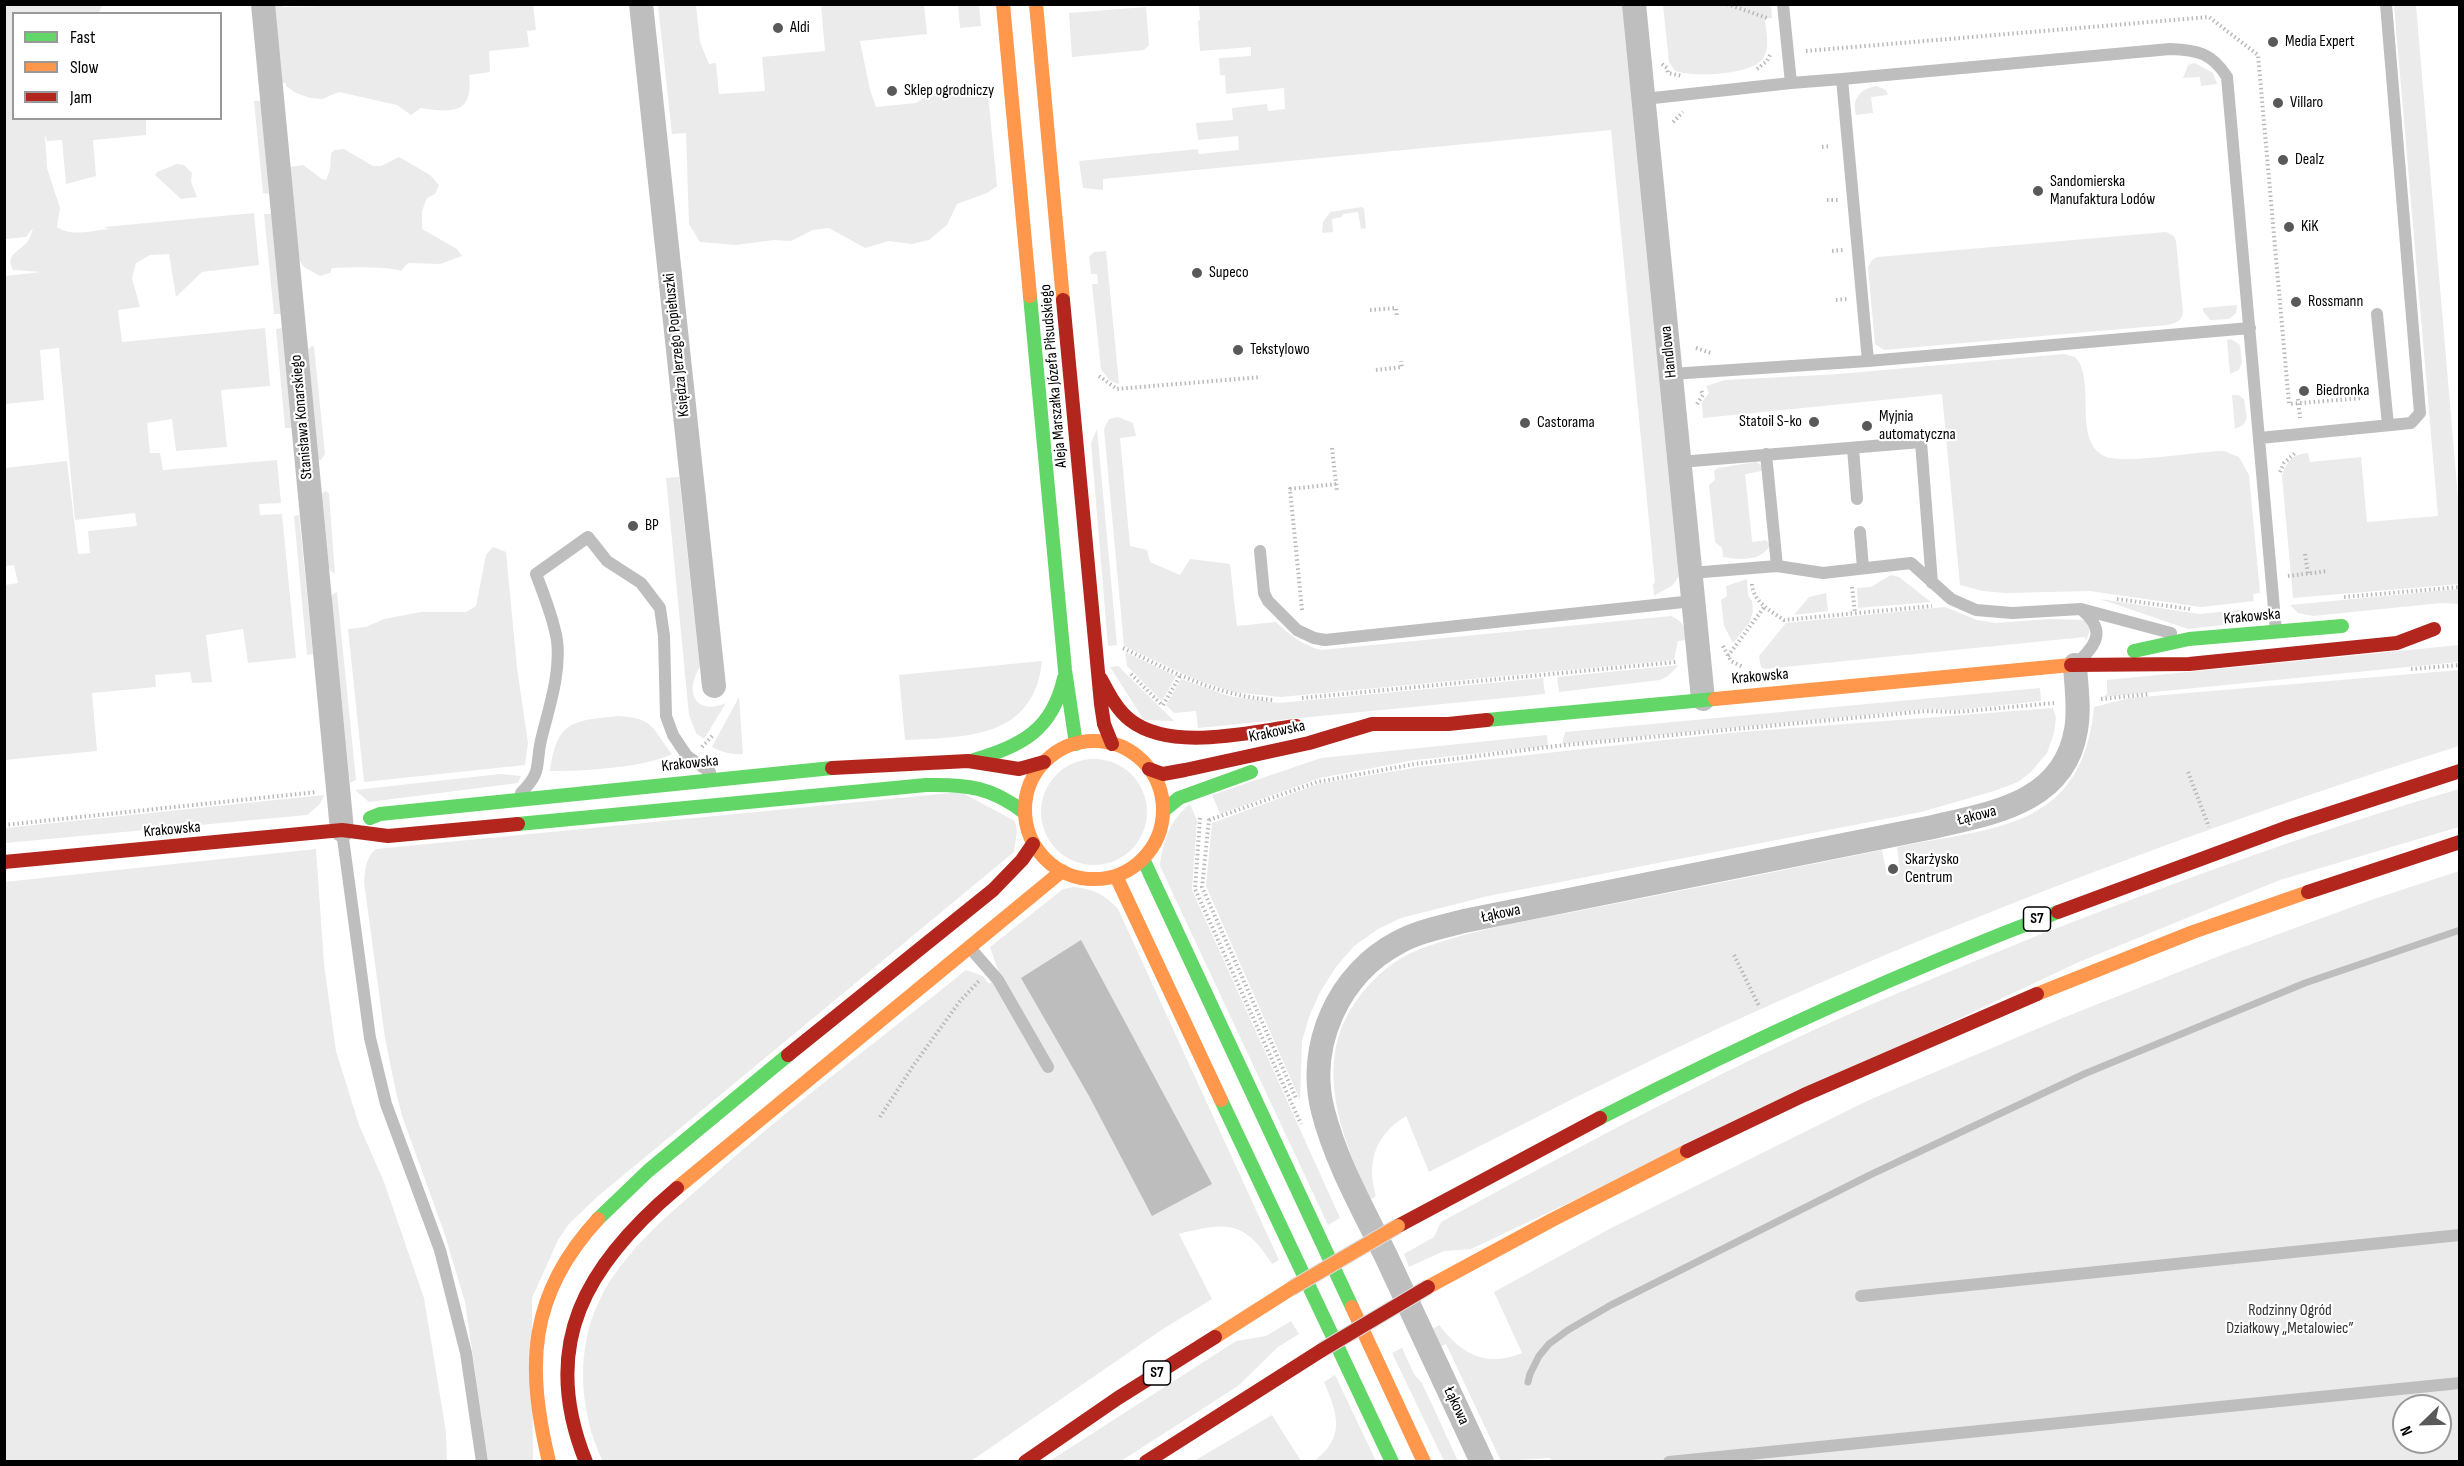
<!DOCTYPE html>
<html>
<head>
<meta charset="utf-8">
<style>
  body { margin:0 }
  #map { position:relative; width:2464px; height:1466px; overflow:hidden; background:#fff; font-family:"Sofia Sans Condensed",sans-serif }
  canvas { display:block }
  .frame { position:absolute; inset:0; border:6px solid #000; pointer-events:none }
  .legend { position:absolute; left:12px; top:12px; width:210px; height:108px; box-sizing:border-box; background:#fff; border:2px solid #999; margin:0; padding:8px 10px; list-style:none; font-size:18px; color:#000 }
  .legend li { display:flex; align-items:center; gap:12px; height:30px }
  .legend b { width:30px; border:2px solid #999 }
  .north { position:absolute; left:2392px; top:1394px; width:60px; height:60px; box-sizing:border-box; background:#fff; border:2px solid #999; border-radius:50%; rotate:247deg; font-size:16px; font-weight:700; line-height:24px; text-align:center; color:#000 }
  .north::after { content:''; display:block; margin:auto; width:21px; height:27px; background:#595959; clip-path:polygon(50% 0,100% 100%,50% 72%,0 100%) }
</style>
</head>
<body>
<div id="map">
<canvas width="2464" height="1466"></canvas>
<div class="frame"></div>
<ul class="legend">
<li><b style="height:8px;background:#63d668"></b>Fast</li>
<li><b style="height:8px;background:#ff974d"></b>Slow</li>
<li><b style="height:8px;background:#b3261e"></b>Jam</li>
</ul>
<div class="north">N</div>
</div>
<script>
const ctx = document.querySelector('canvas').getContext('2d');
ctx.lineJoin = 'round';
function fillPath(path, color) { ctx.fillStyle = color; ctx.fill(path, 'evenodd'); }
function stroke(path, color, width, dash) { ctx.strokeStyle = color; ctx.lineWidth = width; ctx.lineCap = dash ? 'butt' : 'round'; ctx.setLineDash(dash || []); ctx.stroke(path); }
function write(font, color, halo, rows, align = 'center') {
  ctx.font = font + ' "Sofia Sans Condensed",sans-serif'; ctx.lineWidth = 4.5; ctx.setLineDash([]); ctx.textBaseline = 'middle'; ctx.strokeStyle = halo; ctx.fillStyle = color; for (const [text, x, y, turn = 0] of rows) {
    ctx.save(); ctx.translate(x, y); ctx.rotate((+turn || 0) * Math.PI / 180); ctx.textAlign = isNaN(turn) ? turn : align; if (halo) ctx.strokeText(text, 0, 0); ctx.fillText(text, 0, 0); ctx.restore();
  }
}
fillPath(new Path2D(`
  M5,4L102,5L99,13L14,14V118L146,119V135L93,140L96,176L66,184L62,140L47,141L45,135L47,168L60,208L57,227C73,237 90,231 109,229L104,227L254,213L259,265L202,272L176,297L169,254L150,255L136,263L132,278L140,307L118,310L122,342L265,328L270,386L221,390L227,447L176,451L172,419L147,423L150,453H160L163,470L277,460L281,503L259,504L260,515L282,514L296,658L248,663L243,629L206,635L212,682L192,683L190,672L155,675L156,687L92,693L97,751L5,760V585L18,583L14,565L5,566V468L67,461L78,554L90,553L88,531L137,526L135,513L75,520L59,348L40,350L44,400L5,404V276L41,272L13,270C5,254 18,253 27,242C30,238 32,232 33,228L26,237L5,239Z
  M334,4L533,5L536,30L527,31L529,47L489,51L490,72L469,75C474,114 452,113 421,108L411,115L397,105L339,92L322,99L310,98L296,93L286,86V83H282L275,5H282V7C300,6 316,8 334,4Z
  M658,5H696L700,42L709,64L716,63L719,94L765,91L762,57L825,51L821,5H924L927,34L860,41L870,90L876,107L916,103L928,95L945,91H980L988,94L997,186L987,193L957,204L947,225L929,240L912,244L889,241L865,248L829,228L813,230L791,241L774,240L736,245L700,242L689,224L686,133L672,134Z
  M958,5H979L981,26L960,28Z
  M1199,5H1625L1679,576L1673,585L1654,596L1653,584L1655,583L1611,130L1103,179V190L1083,188L1079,161L1198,149L1199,154L1239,150L1238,136L1198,140L1196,123L1233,120L1232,108L1267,104L1268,111L1285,109L1284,88L1226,94L1225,75H1220L1219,58L1251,56V47L1200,51L1198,21L1200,20Z
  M1663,5H1771L1772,18L1765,19C1766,31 1770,46 1764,57C1753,76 1693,77 1675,71L1669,62Z
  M2394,5H2416L2459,510V584L2293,598L2282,476C2286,461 2293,454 2308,453L2310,462L2361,457L2367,522L2438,516Z
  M1146,7L1149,45L1144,50L1072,57L1069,13Z
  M2195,63L2213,73L2217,84L2201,86L2200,77L2183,78L2188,65Z
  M1877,86L1886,90L1888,95L1871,97L1873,113L1856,115C1851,99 1861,88 1877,86Z
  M254,101H261L269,194L263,193Z
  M344,149L373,166H381L399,157L430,175L439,185L435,194L427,198L422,211V229L457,249L462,256L440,264L408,263L401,271C388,266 348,267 332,268L330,273L320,276L304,267L299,260L290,167L303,165L322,179L326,180L330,170L331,153L335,150Z
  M177,164L184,165L192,173L191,182L197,197L181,199L155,175L157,172Z
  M1362,207L1364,209L1366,228L1361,229L1358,212L1343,214L1342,217L1332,219L1333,232L1322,233L1323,222L1330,212Z
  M264,214H271L281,314H274Z
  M2166,232L2174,236L2176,241L2183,312C2182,322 2175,323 2167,325L1884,350L1875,344L1868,267L1872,260L1877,257Z
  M1106,251L1119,383L1118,384L1109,380L1101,369L1092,284H1098L1097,274H1091L1089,257L1094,252Z
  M2237,305L2236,313L2229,319L2210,320L2203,311V308Z
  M282,328L292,428H285L276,329Z
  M2231,339L2240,345L2242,362L2239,370L2230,374L2227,340Z
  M312,346L314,347L325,454L321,460H318L308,349Z
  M2064,354L2075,357C2097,380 2072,439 2104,456C2123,465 2198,451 2224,451L2239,457L2249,475L2260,593L2253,594L2254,601L2201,607L2090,591L2005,593L1983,591L1960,585L1942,394L1703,418L1702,402L1709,393L1706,386L1725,380L1839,374Z
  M2232,395H2238L2244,399L2247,418L2243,425L2235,429Z
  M1118,417L1133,423L1136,436L1120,438L1130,546L1147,550L1150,562L1180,575L1190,559L1230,564L1237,626L1276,622C1290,635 1302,645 1321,650L1671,616C1683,621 1686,628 1686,640L1678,641L1674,660L1281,697L1232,692L1194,679L1124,646L1104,429L1109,419Z
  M1097,429L1117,645L1108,646L1091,443Z
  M1756,462L1761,465L1762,471L1745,474L1752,540L1753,542L1766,540L1770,545C1761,562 1740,560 1723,557L1722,548L1715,542L1709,485L1715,480L1714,471L1718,468Z
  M679,477L700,667C684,692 695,716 726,703L704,739L696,733L689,715L666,478Z
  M326,491L329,494L335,574L328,569L321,494Z
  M299,515L313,654L307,655L294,516Z
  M493,547L506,552L517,668L528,743L525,765L364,782L348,629L366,627L384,619L421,612H466L476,606L486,555Z
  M1891,575L1899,577L1931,602L1858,608L1857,588L1871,587Z
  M1747,579L1748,595L1752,601L1753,611L1750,622L1733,643L1724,626L1721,600L1727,596L1726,586Z
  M2459,589V604L2441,603L2313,616L2298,613L2290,605Z
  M337,592L356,780L350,783L331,599L333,594Z
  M1826,593L1828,611L1794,615L1809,597Z
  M2100,599L2200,614L2240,610L2241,623L2188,629Z
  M1945,607L1977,620L1995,623L2049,619L2086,620L2090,629L2086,641L2085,637L1765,669L1761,667L1759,656L1786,623Z
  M2459,645V662L2103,697L2107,694V680Z
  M1125,652L1176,676L1162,701L1127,666Z
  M1042,661C1034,739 966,737 905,740L899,675Z
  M1679,665L1668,676L1660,680L1559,692L1557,677Z
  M1119,666L1122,670L1174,721L1144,720L1110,667Z
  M2459,670V746C2240,815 2024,894 1813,986C1683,1042 1556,1107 1429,1172L1406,1116C1375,1135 1366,1163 1376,1196L1370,1200C1345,1143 1315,1074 1348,1014C1363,988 1386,964 1413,952C1469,929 1534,920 1593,908C1689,889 1785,870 1882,850L1887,875L1900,871L1897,847C1995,827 2082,830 2094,707L2129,698Z
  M1543,678L1545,694L1198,728L1196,711L1174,713L1166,705L1181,679L1229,696L1279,703Z
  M2040,688L2041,701L1956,710L1928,709L1562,744L1565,732Z
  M739,697L743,754C731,755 722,752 712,747Z
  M2053,708L2056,718L2054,733L2047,753L2031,772L2018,782L1994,791L1921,812L1488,896L1401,918L1378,929L1354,946L1336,967L1320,992L1309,1017L1302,1041L1300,1100L1206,886L1212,823L1318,784L1419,767L1729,733Z
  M618,716C655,718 652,729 672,754C648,767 578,772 550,771C557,720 573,721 618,716Z
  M1547,735L1548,746L1415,760L1320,778L1220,814L1212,795L1321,758Z
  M1041 812a53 53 0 1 1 106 0a53 53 0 1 1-106 0Z
  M500,774L521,776L518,783L369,802L355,790Z
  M2459,789V827L2280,880L2079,962L1471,1249L1444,1251L1409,1267L1404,1254L1434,1237L1441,1222C1549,1163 1657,1105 1767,1052C1856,1009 1948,972 2039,935C2177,881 2317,830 2459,789Z
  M961,792L1015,821L1017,831L1014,852L597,1197L569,1224L558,1240L532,1298L533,1462L488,1461L465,1302L444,1232L402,1116L396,1092L385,1038L364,882C365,870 366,857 376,849Z
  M324,795L320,804L307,815L5,843V828Z
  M1190,804L1197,821L1192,890L1340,1218L1328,1225L1160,866C1162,843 1171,818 1190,804Z
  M316,849L324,964L336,1051L359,1125L384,1182L424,1298L446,1432L447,1461H5L4,882Z
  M2459,871V1461L1551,1462L1550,1458L1501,1461L1446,1344L1440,1347L1433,1329L1439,1325C1462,1354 1485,1368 1522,1353L1494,1292L1613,1227L1869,1100L2065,1017L2227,953L2371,900ZM2404,1406H2440V1442H2404Z
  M1073,887C1093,888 1105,895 1118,909L1279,1260L1272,1264C1244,1220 1226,1222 1179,1234L1212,1299L1163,1329L971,1461L603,1462C579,1412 575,1349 600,1299C623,1252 667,1216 706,1182C789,1107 879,1040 966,970L983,976L989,984L997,978L999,973L990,947L1063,889Z
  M1291,1321L1299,1334L1278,1347L1238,1386L1121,1461L1048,1462L1236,1341L1266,1336Z
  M1402,1348L1414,1374L1422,1383L1458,1461H1444L1392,1353Z
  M1335,1375L1376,1461L1313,1462C1346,1437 1338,1415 1324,1382Z
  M1272,1415L1301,1461H1194Z`), '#ebebeb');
fillPath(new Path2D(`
  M1081,940L1212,1184L1152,1216L1089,1096L1021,978Z`), '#bdbdbd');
stroke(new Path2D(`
  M1528,1382L1530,1374L1539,1356L1549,1344L1568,1330L1611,1305L1872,1174L2084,1074L2305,983L2460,930`), '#bdbdbd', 7);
stroke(new Path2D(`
  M1727,4L1767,18
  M1806,51L2209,17L2258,55L2289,404L2362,398
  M1662,64L1667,68L1668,73L1682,76
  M1757,69L1767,61L1770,55
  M1673,122L1683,112
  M1822,147L1831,146
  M1827,200H1838
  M1832,251L1843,250
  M1836,300L1847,299
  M1370,310L1396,308L1397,318
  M1696,348L1711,353
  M1376,370L1402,367L1401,361
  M1099,376L1117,389L1261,377
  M2298,399L2300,418
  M1697,404L1703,395L1701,390
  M1332,448L1337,492
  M2280,472L2284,463L2295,453
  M2305,554L2308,574
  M2288,576L2328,571
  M1752,584C1753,602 1771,611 1784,620L1932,606
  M1852,587L1855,613
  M2344,597L2460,587
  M2117,599L2190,609
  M1302,610L1290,489L1336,484
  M1723,646L1731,661L1743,667
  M1123,648C1175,673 1214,695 1273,700
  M1728,656L1765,606
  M2411,669L2460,665
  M1131,674L1162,705
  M1302,698L1676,662
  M2101,699L2150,694
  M1163,705L1180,676
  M702,747L714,734
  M2188,772L2209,827
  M1200,818L1195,889L1301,1124
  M1209,819L1202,887L1296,1098
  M1209,820L1317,782L1415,764L1556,746L1927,711L1957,712L2054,703
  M4,825L317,792
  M1734,955L1759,1006
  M880,1117L913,1066L960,1001L979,981`), '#b9b9b9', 4, [1.5, 3]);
stroke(new Path2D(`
  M1783,4L1791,83
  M1644,99L1791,83L1842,79
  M2377,314L2388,425
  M2250,328L1868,361L1842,79L2170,49C2198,50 2212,53 2227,77L2276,631
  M1671,374L1868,361
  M2260,438L2411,423L2420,413L2386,4
  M1853,448L1857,499
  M1766,454L1777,566
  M1680,462L1921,442L1932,583
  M1860,532L1863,568
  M1260,551L1264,593L1268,601L1297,630L1314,638L1325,640L1693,601
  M1691,573L1777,566L1823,573L1911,563L1951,599L1976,610L2012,613L2081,609L2171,633
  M2081,659C2100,641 2103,628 2082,610
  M521,793C543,771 535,766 541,740C549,707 561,674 557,640C553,617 544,595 536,574L588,537L607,561L641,583L660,608L664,636L666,716L673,735L687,756L710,772
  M342,831L370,1038L386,1104L440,1250L466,1353L482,1462
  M971,949L998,980L1048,1067
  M1861,1296L2460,1235
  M1669,1462L2460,1383`), '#bebebe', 12);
stroke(new Path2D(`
  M263,4L342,830
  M641,4L714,686
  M1634,4L1703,699
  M1482,1462C1450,1393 1418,1325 1386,1256C1363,1209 1336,1162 1323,1111C1306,1045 1339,973 1399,942C1419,931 1442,927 1464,921L1933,827C1992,813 2064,803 2076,730C2080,709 2076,686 2075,665`), '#bebebe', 24);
stroke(new Path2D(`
  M1030,296L1065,670L1076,744
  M2134,651L2189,639L2342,626
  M1487,720L1715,699
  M974,760C1022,745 1052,731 1064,678
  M1163,811L1179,798L1251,772
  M370,818L380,814L832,768
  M518,824L926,785C967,784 992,787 1025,813
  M1143,859L1352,1307
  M1221,1100L1392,1462
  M1600,1118C1749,1041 1901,972 2058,912
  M598,1219L648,1171L788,1055`), '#63d668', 14);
stroke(new Path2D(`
  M1003,4L1030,296
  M1036,4L1063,300
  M1715,699L2071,665
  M1025 810a69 69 0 1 1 138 0a69 69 0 1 1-138 0Z
  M1116,876L1221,1100
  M2037,994L2193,932L2308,892
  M677,1188L1062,871
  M1428,1287L1552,1220L1687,1151
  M1352,1307L1424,1462
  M1215,1337L1292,1288
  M549,1462C526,1366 528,1295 598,1219`), '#ff974d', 14);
stroke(new Path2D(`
  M1063,300L1101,704L1104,724L1112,744
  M2071,665L2189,664L2397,643L2434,629
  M1101,679C1109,694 1117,710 1130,720C1171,752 1249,732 1296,726
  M832,768L968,761L1019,769L1044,762
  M1149,769L1163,774L1185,770L1309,743L1372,724H1448L1487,720
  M4,862L342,830L388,836L518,824
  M2308,892L2460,842
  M2058,912L2285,828L2460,771
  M788,1055L993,890L1022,860L1033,844
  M1687,1151L1804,1095L2037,994
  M1398,1226L1600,1118
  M586,1462C538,1344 587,1264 677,1188
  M1025,1462L1118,1398L1215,1337
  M1146,1462L1322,1350`), '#b3261e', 14);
const slowBridge = new Path2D(`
  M1292,1288L1398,1226`);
const jamBridge = new Path2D(`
  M1322,1350L1428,1287`);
stroke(slowBridge, '#dbdbdb', 16, []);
stroke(jamBridge, '#dbdbdb', 16, []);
stroke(slowBridge, '#ff974d', 14);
stroke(jamBridge, '#b3261e', 14);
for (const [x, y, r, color] of [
  [778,28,6,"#595959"],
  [2273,42,6,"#595959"],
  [892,91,6,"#595959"],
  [2278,103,6,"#595959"],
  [2283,160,6,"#595959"],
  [2038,191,6,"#595959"],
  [2289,227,6,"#595959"],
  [1197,273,6,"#595959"],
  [2296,302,6,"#595959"],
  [1238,350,6,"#595959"],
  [2304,391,6,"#595959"],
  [1814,422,6,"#595959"],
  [1525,423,6,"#595959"],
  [1867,426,6,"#595959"],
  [633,526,6,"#595959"],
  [1893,869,6,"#595959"]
]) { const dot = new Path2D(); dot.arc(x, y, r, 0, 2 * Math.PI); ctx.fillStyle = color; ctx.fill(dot); stroke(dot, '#fff', 2); }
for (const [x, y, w] of [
  [2037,919,27],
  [1157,1373,27]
]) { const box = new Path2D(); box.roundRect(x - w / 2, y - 12, w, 24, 4.5); ctx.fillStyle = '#fff'; ctx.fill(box); stroke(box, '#000', 1.5); }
write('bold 15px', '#000', null, [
  ["S7",2037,919],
  ["S7",1157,1373]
]);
write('16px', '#000', '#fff', [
  ["Aldi",790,28],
  ["Media Expert",2285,42],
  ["Sklep ogrodniczy",904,91],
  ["Villaro",2290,103],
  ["Dealz",2295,160],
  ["Sandomierska",2050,182],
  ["Manufaktura Lodów",2050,200],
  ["KiK",2301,227],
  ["Supeco",1209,273],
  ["Rossmann",2308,302],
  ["Tekstylowo",1250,350],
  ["Biedronka",2316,391],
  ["Myjnia",1879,417],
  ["automatyczna",1879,435],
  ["Statoil S-ko",1802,422,"right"],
  ["Castorama",1537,423],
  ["BP",645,526],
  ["Skarżysko",1905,860],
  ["Centrum",1905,878]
], 'left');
write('16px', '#000', '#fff', [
  ["Księdza Jerzego Popiełuszki",677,345,-96],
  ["Handlowa",1669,352,-96],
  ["Aleja Marszałka Józefa Piłsudskiego",1054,376,-95],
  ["Stanisława Konarskiego",302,417,-95],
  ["Krakowska",2252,617,-5],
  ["Krakowska",1760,677,-5],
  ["Krakowska",1277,732,-12],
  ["Krakowska",690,764,-6],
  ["Łąkowa",1977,816,-14],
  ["Krakowska",172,830,-5],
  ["Łąkowa",1501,914,-12],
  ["Łąkowa",1456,1406,65]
]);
write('16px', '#313131', '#fff', [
  ["Rodzinny Ogród",2290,1311],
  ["Działkowy „Metalowiec”",2290,1329]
]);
</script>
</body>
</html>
